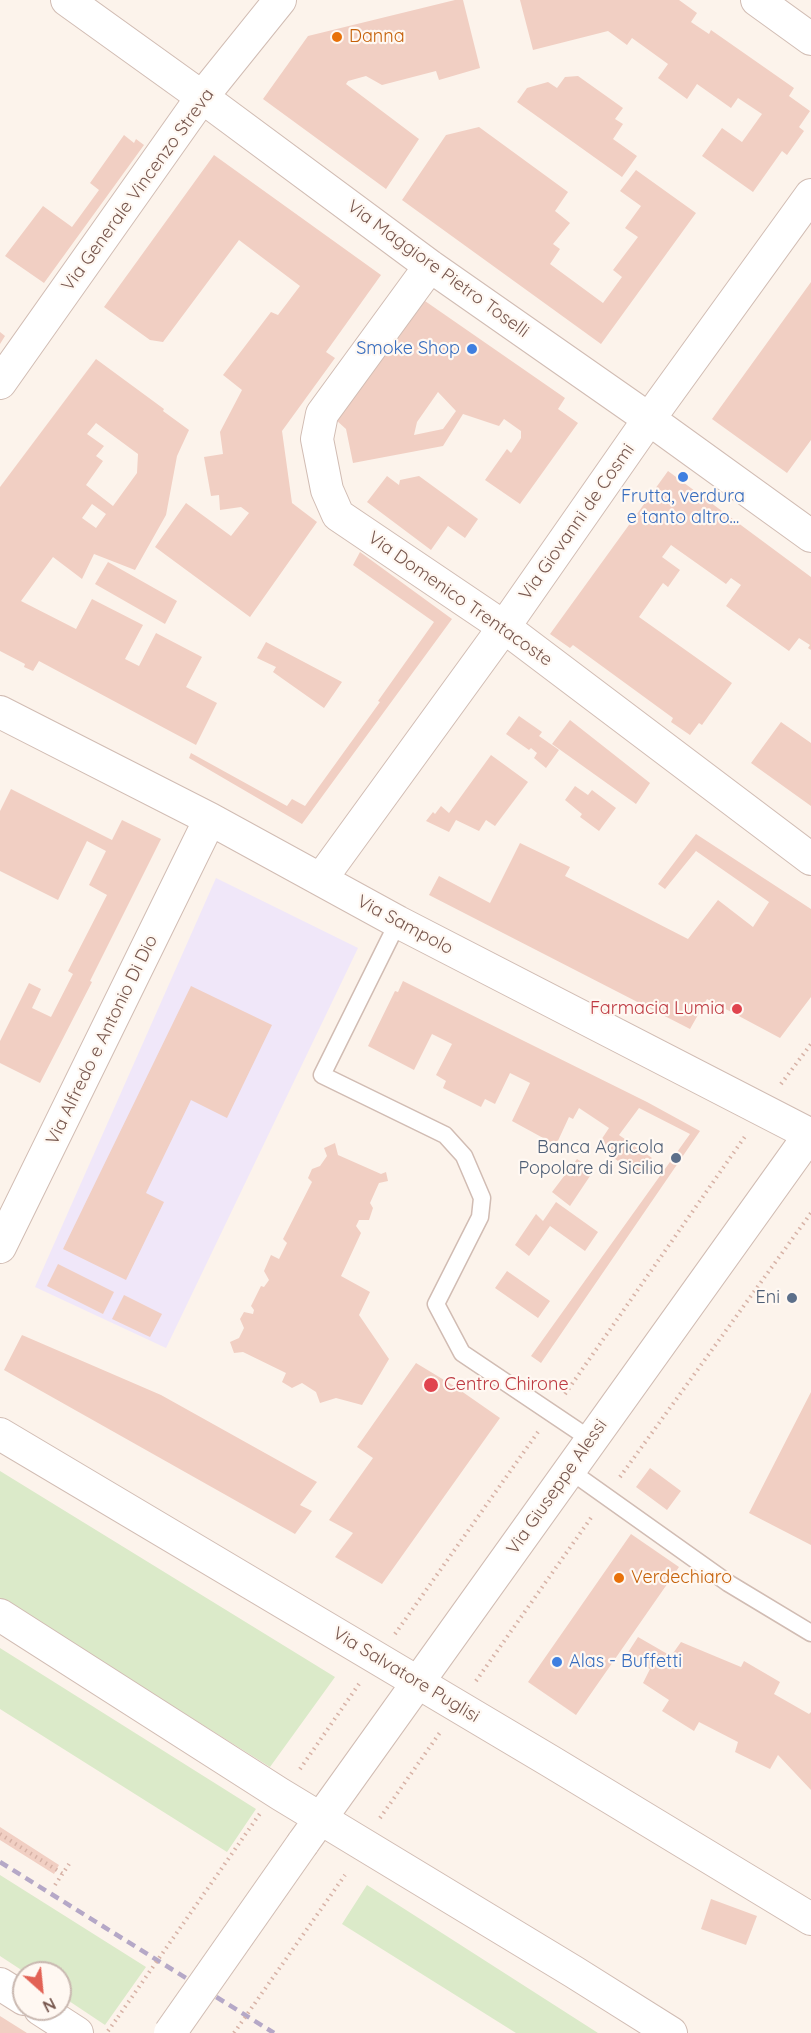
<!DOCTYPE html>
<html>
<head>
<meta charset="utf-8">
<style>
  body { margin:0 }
  #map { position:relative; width:811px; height:2033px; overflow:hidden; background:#fcf3eb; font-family:Quicksand,sans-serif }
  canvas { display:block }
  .north { position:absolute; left:12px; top:1961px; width:60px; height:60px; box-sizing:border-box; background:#fff8f2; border:2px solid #c9b8b0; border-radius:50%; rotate:153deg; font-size:16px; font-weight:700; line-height:24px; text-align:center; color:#77574e }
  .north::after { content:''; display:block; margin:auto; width:21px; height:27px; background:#e26255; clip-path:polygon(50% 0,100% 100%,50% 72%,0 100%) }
</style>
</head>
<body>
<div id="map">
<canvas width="811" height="2033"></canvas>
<div class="north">N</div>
</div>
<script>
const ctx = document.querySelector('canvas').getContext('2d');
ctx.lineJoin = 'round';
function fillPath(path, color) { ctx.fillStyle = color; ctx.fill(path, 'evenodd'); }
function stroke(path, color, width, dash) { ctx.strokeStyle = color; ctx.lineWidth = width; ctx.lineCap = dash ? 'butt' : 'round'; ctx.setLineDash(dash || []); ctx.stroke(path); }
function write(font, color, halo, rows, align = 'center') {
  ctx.font = font + ' Quicksand,sans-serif'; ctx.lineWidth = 4.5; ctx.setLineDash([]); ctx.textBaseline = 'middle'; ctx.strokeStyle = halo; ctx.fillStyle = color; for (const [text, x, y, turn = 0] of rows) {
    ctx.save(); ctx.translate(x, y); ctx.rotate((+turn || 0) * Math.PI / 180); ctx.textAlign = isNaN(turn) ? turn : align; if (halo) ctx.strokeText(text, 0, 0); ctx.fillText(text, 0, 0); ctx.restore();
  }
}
fillPath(new Path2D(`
  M216,878L358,948L166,1348L35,1287Z`), '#f0e7f9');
fillPath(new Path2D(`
  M0,1471L335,1677L270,1767L0,1598Z
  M0,1648L256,1809L227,1852L0,1709Z
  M0,1875L146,1967L105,2025L60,1995V1973H26L0,1956Z
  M367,1885L598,2033H516L342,1924Z`), '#dbeac9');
fillPath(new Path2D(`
  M455,0H463L480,68L439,80L436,71L382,85L366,76L348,81L346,84L419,139L386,189L263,99L308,36Z
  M520,0H679L697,13L691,22L709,34L711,30L794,88L789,96L810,111L799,127L804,131L787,155L782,151L753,192L702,156L722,128L742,142L762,114L738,98L731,108L697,84L687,99L658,78L668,64L632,38L627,45L608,31L533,50Z
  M578,76L623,108L615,119L623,124L613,139L637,156L622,177L517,102L527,88L548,82L557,88L565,77Z
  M479,127L568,192L555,211L570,223L553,244L560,249L550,264L603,303L622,277L613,270L638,237L625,228L641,206L620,191L636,170L696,213L601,344L402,200L446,135Z
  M124,135L134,143L136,139L144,145L44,283L5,256L43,206L72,227L99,190L90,183Z
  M214,155L381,275L326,352L335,358L282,431L292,503L317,522L250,617L155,547L186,503L231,536L249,513L241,507L220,510L219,495L211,496L204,457L223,454L220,432L242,390L223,375L271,312L278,315L300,286L239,240L163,342L150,340L104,307Z
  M811,282V440L787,473L712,419Z
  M425,301L565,398L558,409L578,423L520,504L485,480L507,449L511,453L521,438V431L504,419L499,426L463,414L443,446L353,463L346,429L336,420ZM438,392L456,411L443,429L414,435L417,422Z
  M0,332L5,336L0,344Z
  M96,359L164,409L163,411L189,430L177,456L166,515L135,570L94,554L82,579L53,557L21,601L76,629L92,599L143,625L125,659L139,666L156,633L202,657L186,687L217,703L196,745L39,661L33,671L24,667L25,664L0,651V487ZM96,423L138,454L137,473L113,506L86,485L103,461L96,456L104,446L87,434ZM92,504L106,514L96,528L82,518Z
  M668,471L811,577V650L808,648L810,645L799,638L789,651L726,606L741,585L731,578L726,584L671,545L662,557L680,570L668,587L663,583L639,617L732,683L702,725L699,723L690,735L671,722L673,718L573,645L570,648L550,634Z
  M387,476L399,485L400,480L419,476L478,519L465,538L448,526L431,550L367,502Z
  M360,552L452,619L302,824L189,758L191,753L287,806L292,799L305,806L380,702L378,701L434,622L353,565Z
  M108,562L177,601L165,624L95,584Z
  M266,642L342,682L324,708L273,672L276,667L257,658Z
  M519,716L542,732L539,736L559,750L546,768L534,758L537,753L531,748L529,750L506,734Z
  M570,720L650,783L636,804L552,744Z
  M781,722L811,743V806L751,763Z
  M491,755L528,782L495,826L486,820L479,831L456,820L449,832L426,821L433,812L435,814L441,806L449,813Z
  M575,786L588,795L592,790L616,808L599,831L580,817L582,814L565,800Z
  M11,789L112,840L122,820L161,839L90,981L92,982L40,1083L0,1063V1041L29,983L41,989L32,1008L51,1017L73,974L68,971L107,895L89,885L106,851L87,841L58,900L0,871V811Z
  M696,834L811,909V997L780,1038L707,999L690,1029L429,895L439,876L490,903L520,843L570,867L565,876L688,939L718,900L753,927L769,902L696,851L665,889L658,884Z
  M403,981L647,1102L700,1131L541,1363L531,1356L690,1134L639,1108L619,1135L652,1158L639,1176L597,1146L609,1128L579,1108L573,1119L569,1117L556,1145L512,1121L530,1083L510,1073L495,1104L485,1099L481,1107L443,1088L446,1081L436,1075L452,1044L432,1034L414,1070L368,1046L395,991L398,992Z
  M191,986L272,1025L227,1118L191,1100L146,1193L164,1202L126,1280L63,1249Z
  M335,1143L338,1155L381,1174L386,1172L388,1181L379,1183L370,1203L373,1208L369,1220H359L356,1226L361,1233L341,1276L370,1292L359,1315L389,1359L362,1405L336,1398L320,1403L316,1392L302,1383L292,1388L282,1382L286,1373L243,1352L234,1353L230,1342L239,1338L244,1328L240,1319L244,1312L253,1314L254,1310L251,1306L261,1286L264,1287L269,1280L264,1271L271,1255L279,1259L287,1243L283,1239L312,1182L308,1178L312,1169L320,1166L327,1156L324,1148Z
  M577,1159L594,1170L570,1206L552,1192Z
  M556,1202L598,1232L585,1251L550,1226L529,1256L515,1245L536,1214L543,1221Z
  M58,1264L114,1292L103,1314L47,1286Z
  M507,1271L550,1301L538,1318L495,1288Z
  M124,1295L162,1314L150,1337L112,1319Z
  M22,1335L161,1395L317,1482L300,1505L312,1511L295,1534L4,1370Z
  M416,1363L454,1386L500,1418L382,1584L335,1557L353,1533L329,1520L373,1458L357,1447Z
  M811,1392V1545L749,1513Z
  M650,1468L681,1491L667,1510L636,1487Z
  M631,1534L679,1567L576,1715L528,1682Z
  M638,1637L671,1656L681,1642L741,1667L744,1661L780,1682L774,1694L809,1714L811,1712V1790L778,1755L770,1769L735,1752L738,1742L699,1722L694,1731L662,1711L669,1700L643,1683L650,1669L627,1654Z
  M0,1827L59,1865L54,1874L0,1840Z
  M711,1899L757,1916L746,1945L701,1929Z
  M0,2016L27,2033H0Z`), '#f1cfc3');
const lane = new Path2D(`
  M398,922L322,1075L445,1135L464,1156L482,1198L480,1217L436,1304L462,1353L590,1439
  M569,1470L728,1583L811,1633`);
const street = new Path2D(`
  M67,0L202,97L430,266L649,419L811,536
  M757,0L811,39
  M430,266L322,414L317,439L327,490L338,515L504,627L811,859
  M0,383L202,97L280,0
  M0,712L210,819L398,922L811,1135
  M321,879L504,627L649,419L811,195
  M0,1247L210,819
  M0,1434L550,1761L811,1919
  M0,1615L280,1794L574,1972L671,2033
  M303,1843L811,1133
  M0,1984L24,1999
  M40,2009L77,2033`);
stroke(lane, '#d1bcb3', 19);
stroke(street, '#d1bcb3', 34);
stroke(new Path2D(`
  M781,1084L811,1044
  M565,1394L746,1135
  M620,1477L811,1213
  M395,1634L538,1432
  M476,1681L593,1515
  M300,1769L359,1684
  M380,1818L441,1731
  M0,1834L63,1874
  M55,1885L69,1864
  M108,2031L118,2017`), '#d7b2a6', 4, [1.5, 4.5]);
stroke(lane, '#fff', 16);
stroke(street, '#fff', 32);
stroke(new Path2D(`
  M0,1862L274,2033`), '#b5a8c7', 4.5, [9, 6]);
const streetBridge = new Path2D(`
  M170,2033L303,1843`);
stroke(streetBridge, '#d1bcb3', 34, []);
stroke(new Path2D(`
  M118,2017L261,1812
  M234,2033L345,1875`), '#d7b2a6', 4, [1.5, 4.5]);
stroke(streetBridge, '#fff', 32);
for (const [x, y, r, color] of [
  [337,37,6,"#e8710a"],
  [472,349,6,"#3f7fe0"],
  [683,477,6,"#3f7fe0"],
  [737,1009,6,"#e0444e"],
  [676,1158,6,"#5c6f8a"],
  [792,1298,6,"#5c6f8a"],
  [431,1385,8,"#e0444e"],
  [619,1578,6,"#e8710a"],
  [557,1662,6,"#3f7fe0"]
]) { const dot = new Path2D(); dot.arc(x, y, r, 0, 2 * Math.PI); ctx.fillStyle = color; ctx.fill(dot); stroke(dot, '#fff8f2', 2); }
write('18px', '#c56008', '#fff8f2', [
  ["Danna",349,37],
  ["Verdechiaro",631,1578]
], 'left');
write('18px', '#77574e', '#fff8f2', [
  ["Via Generale Vincenzo Streva",138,190,-54],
  ["Via Maggiore Pietro Toselli",438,269,36],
  ["Via Giovanni de Cosmi",577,522,-55],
  ["Via Domenico Trentacoste",460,599,35],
  ["Via Sampolo",405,925,28],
  ["Via Alfredo e Antonio Di Dio",102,1040,-64],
  ["Via Giuseppe Alessi",557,1487,-55],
  ["Via Salvatore Puglisi",406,1675,31]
]);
write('18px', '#366cbe', '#fff8f2', [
  ["Smoke Shop",460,349],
  ["Frutta, verdura",683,497,"center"],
  ["e tanto altro...",683,518,"center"],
  ["Alas - Buffetti",569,1662,"left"]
], 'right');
write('18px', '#be3a42', '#fff8f2', [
  ["Farmacia Lumia",725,1009],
  ["Centro Chirone",444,1385,"left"]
], 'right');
write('18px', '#4e5e75', '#fff8f2', [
  ["Banca Agricola",664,1148],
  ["Popolare di Sicilia",664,1169],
  ["Eni",780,1298]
], 'right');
</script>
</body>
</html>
